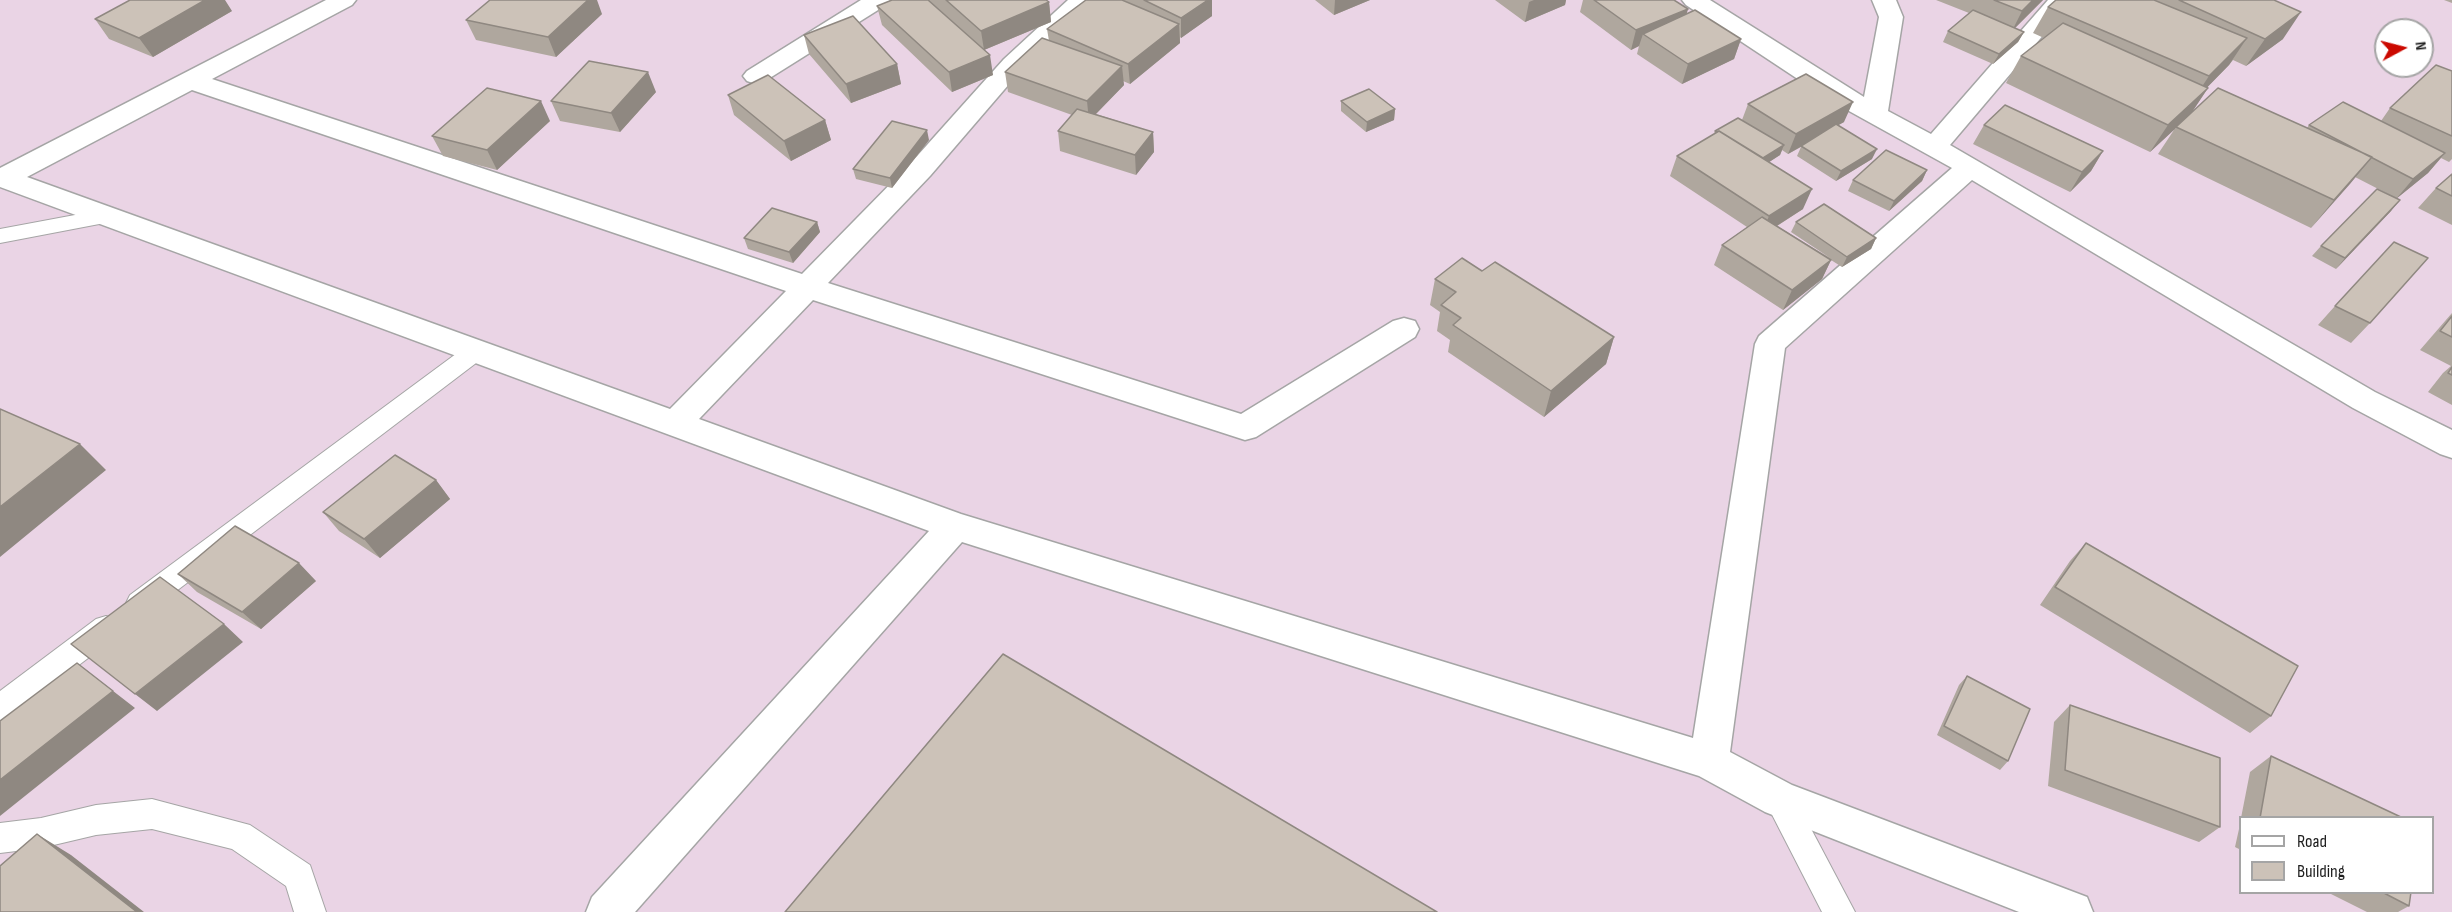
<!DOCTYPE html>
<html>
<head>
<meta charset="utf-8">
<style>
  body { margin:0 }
  #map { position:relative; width:2452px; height:912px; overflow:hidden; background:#f0ece3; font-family:"Sofia Sans Condensed",sans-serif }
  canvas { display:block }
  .legend { position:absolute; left:2239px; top:816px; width:195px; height:78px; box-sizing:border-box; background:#fff; border:2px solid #a5a5a5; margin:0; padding:8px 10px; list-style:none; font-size:18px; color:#1e1e1e }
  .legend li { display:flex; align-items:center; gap:12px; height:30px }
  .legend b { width:30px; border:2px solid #a5a5a5 }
  .north { position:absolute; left:2374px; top:18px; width:60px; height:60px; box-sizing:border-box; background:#fff; border:2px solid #a5a5a5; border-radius:50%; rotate:83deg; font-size:16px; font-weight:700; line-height:24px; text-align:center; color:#1e1e1e }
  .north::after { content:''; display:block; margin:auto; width:21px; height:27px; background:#cb0900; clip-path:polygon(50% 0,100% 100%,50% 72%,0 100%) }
</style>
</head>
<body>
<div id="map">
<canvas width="2452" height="912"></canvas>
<ul class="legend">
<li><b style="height:8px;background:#fff"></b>Road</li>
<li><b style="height:16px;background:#ccc2b8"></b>Building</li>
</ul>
<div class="north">N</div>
</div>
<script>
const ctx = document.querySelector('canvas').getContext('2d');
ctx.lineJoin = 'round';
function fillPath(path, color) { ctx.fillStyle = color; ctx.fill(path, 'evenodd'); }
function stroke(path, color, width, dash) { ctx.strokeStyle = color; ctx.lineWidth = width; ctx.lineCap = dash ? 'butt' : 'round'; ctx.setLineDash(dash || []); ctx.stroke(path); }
fillPath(new Path2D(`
  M0,0H2452V912H0ZM2386,30H2422V66H2386ZM2240,818H2432V892H2240Z`), '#ead4e5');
const service = new Path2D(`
  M107,209L115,211L118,216L115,221L0,243V229Z
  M476,342L484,345L488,351L484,357L150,611L140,615L130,611L126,603L130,595L468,345Z
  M106,616L116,619L120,628L116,637L10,717L0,721V691L96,619Z
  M1779,785L1790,789L1855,912H1822L1764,799L1768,789Z
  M152,799L250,825L310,865L326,912H294L286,886L232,849L152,829L96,835L41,848L0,853V823L41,818L96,805Z`);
const minor = new Path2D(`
  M326,0H356L352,5L212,79L802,274L910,164L1004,59L1068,0H1094L1022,69L930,176L828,283L1241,414L1393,321L1404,318L1415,321L1419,329L1415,337L1256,437L1245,440L813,300L699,419L961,514L1693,738L1755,344L1759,336L1952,168L1831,101L1686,5L1682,0H1710L1864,97L1879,17L1872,0H1896L1903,17L1888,111L1931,134L2048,0H2073L1950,145L2375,392L2452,430V458L2440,454L2353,408L1972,180L1785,348L1730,752L1792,785L2087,897L2093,912H2019L1765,812L1699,776L962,542L635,912H586L592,897L929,531L0,187V168ZM192,90L786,291L670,409L27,177Z
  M861,0H890L886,5L765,81L756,84L747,81L743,76L747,71Z`);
stroke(service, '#a5a5a5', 2);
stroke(minor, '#a5a5a5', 3);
fillPath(service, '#fff');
fillPath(minor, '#fff');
fillPath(new Path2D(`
  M892,0H1046L1049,2L1051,22L984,50L993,75L952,92L882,25L877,6Z
  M1086,0H1212V16L1181,38L1180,37V43L1130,84L1123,81L1124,85L1096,114L1153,132L1154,152L1136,175L1060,151L1058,131L1072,115L1008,92L1005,72L1049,41L1047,29Z
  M1315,0H1370L1334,15Z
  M1495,0H1566L1565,5L1525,22Z
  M1583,0H1674L1688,9L1686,14L1741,39L1734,59L1682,84L1637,54L1639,46L1631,50L1580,12Z
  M1936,0H2043L2015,28L2024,32L2018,42L1993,64L1943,42L1948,31L1969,13Z
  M2056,0H2274L2283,39L2246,66L2233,60L2229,65L2207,87L2208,88L2190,115L2150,152L2006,83L2021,56L2044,38L2033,33L2048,7Z
  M2444,0H2452V3Z
  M232,11L153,57L109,39L95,19Z
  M602,14L556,57L476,40L466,20Z
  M804,35L897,64L901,84L851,103L809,54Z
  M2452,71V159L2449,162L2441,158L2428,173L2397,198L2391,211L2336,269L2312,256L2321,246L2388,194L2355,177L2311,228L2158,154L2176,127L2307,128L2309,125L2381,121L2390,108Z
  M656,92L620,132L560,121L551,101Z
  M728,95L825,120L831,140L791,161L734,115Z
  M1341,101L1395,109L1394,120L1366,132L1341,111Z
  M1748,104L1844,122L1838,125L1872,159L1836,181L1797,156L1801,147L1788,154L1782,150L1780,155L1769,162L1803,209L1777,226L1830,258L1791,232L1796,222L1876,238L1871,249L1842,267L1831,260L1822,279L1783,310L1714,265L1722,245L1747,227L1670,176L1677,156L1714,134L1715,131L1742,120Z
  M550,121L497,170L443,156L432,136Z
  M1984,125L2103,151L2091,171L2070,192L1973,144Z
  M929,140L892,188L856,179L853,169Z
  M1927,170L1922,181L1889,211L1848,191L1853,180Z
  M2452,174V225L2418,208L2436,188Z
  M817,222L820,232L793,263L748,249L744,238Z
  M1482,271L1614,337L1606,364L1544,417L1448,352L1450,340L1437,331L1440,312L1430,305L1435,279Z
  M2335,306L2370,323L2351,343L2318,325Z
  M2452,313V405L2428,392L2443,373L2451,366L2420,350Z
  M436,480L450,499L380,558L339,531L323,512Z
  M2086,543L2271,716L2250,733L2040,605L2070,561Z
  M178,574L316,581L261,629L197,592Z
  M1967,676L2008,761L2000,770L1937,735L1959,685Z
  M2070,705L2220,827L2199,842L2048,786L2054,722Z
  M2271,756L2403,818H2241L2250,772Z
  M2241,820V850L2235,847Z
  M2327,892H2411L2409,906L2398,912H2367Z`), '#afa79e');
fillPath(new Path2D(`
  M205,0H225L232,11L153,57L139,38Z
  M588,0H597L602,14L556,57L548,37Z
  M1208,0H1212V16L1181,38V18Z
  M1335,0H1370L1334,15Z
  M1534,0H1566L1565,5L1525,22L1529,2Z
  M2033,0H2043L2012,31L2022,11Z
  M1049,2L1051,22L984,50L981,31Z
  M1688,9L1682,29L1643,34L1639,46L1631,50L1636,30Z
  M2301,12L2283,39L2246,66L2265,39Z
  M1179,24L1180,43L1130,84L1128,64Z
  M2024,32L2018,42L1993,64L1999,54Z
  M2247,38L2229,65L2194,101L2208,88L2190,115L2150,152L2168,125L2191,103L2209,76Z
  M1741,39L1734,59L1682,84L1688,64Z
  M990,55L993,75L952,92L949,72Z
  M897,64L901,84L851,103L846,84Z
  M1122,66L1124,85L1089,121L1087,101Z
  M648,72L656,92L620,132L611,113Z
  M541,101L550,121L497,170L487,150Z
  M1853,102L1844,122L1788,154L1796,134Z
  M1395,109L1394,120L1366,132L1367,122Z
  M825,120L831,140L791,161L784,141Z
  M927,130L929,140L892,188L890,178Z
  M1153,132L1154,152L1136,175L1135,155Z
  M1784,145L1780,155L1757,170L1761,159Z
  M1877,149L1872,159L1836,181L1841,171Z
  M2103,151L2091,171L2070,192L2082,172Z
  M2445,153L2428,173L2396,199L2413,179Z
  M2372,157L2350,184L2311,228L2334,200Z
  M1927,170L1922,181L1889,211L1894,201Z
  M1812,189L1803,209L1761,236L1769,216Z
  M2400,200L2391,211L2336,269L2345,258Z
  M817,222L820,232L793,263L789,252Z
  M1876,238L1871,249L1842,267L1847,257Z
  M1831,260L1822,279L1783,310L1792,290Z
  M1614,337L1606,364L1544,417L1551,391Z
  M80,444L106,470L0,557V507Z
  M436,480L450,499L380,558L364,539Z
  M299,563L316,581L261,629L242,612Z
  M224,624L243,642L157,711L135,694Z
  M77,663L135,708L0,816V780Z
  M37,834L71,855L144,912H137Z`), '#8f8881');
const building = new Path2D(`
  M130,0H205L139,38L95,19Z
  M490,0H588L548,37L466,20Z
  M892,0H928L990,55L949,72L877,6Z
  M946,0H1046L1049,2L981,31Z
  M1086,0H1122L1179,24L1128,64L1047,29Z
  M1144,0H1208L1181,18Z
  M1594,0H1674L1688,9L1636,30Z
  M1994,0H2033L2022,11Z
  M2056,0H2154L2247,38L2209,76L2048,7Z
  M2179,0H2274L2301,12L2265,39Z
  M1695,10L1741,39L1688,64L1643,34Z
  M1973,10L2024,32L1999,54L1948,31Z
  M853,16L897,64L846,84L804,35Z
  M2063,23L2208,88L2168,125L2021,56Z
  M1042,38L1122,66L1087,101L1005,72Z
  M589,61L648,72L611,113L551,101Z
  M2436,65L2452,71V136L2390,108Z
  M1806,74L1853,102L1796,134L1748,104Z
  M768,75L825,120L784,141L728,95Z
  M487,88L541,101L487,150L432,136Z
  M2218,88L2372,157L2334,200L2176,127Z
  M1369,89L1395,109L1367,122L1341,101Z
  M2343,102L2445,153L2413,179L2309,125Z
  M2005,105L2103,151L2082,172L1984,125Z
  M1077,109L1153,132L1135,155L1058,131Z
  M1738,118L1784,145L1763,158L1719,131L1717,132L1715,131Z
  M892,121L927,130L890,178L853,169Z
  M1836,124L1877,149L1841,171L1801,146Z
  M1719,131L1812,189L1769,216L1677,156Z
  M1886,150L1927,170L1894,201L1853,180Z
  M2452,174V196L2436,188Z
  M2377,189L2400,200L2345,258L2321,246Z
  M1824,204L1876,238L1847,257L1796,222Z
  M772,208L817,222L789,252L744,238Z
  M1762,217L1831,260L1792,290L1722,245Z
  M2394,242L2428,258L2370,323L2335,306Z
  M1462,258L1482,271L1495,262L1614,337L1551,391L1453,325L1461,318L1441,305L1456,292L1435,279Z
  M2452,316V337L2440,331Z
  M2452,367V375L2448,373Z
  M0,409L80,444L0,507Z
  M395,455L436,480L364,539L323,512Z
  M235,526L299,563L242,612L178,574Z
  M2086,543L2298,666L2271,716L2055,587Z
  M160,577L224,624L135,694L71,644Z
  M1003,654L1437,912H785Z
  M77,663L113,691L0,780V721Z
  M1967,676L2030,709L2008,761L1944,726Z
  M2070,705L2220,758V827L2065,770Z
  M2271,756L2403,818H2260Z
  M37,834L137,912H0V866Z
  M2382,892H2411L2409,906Z`);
fillPath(building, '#ccc2b8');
stroke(building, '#8f8881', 1.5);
</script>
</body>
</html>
